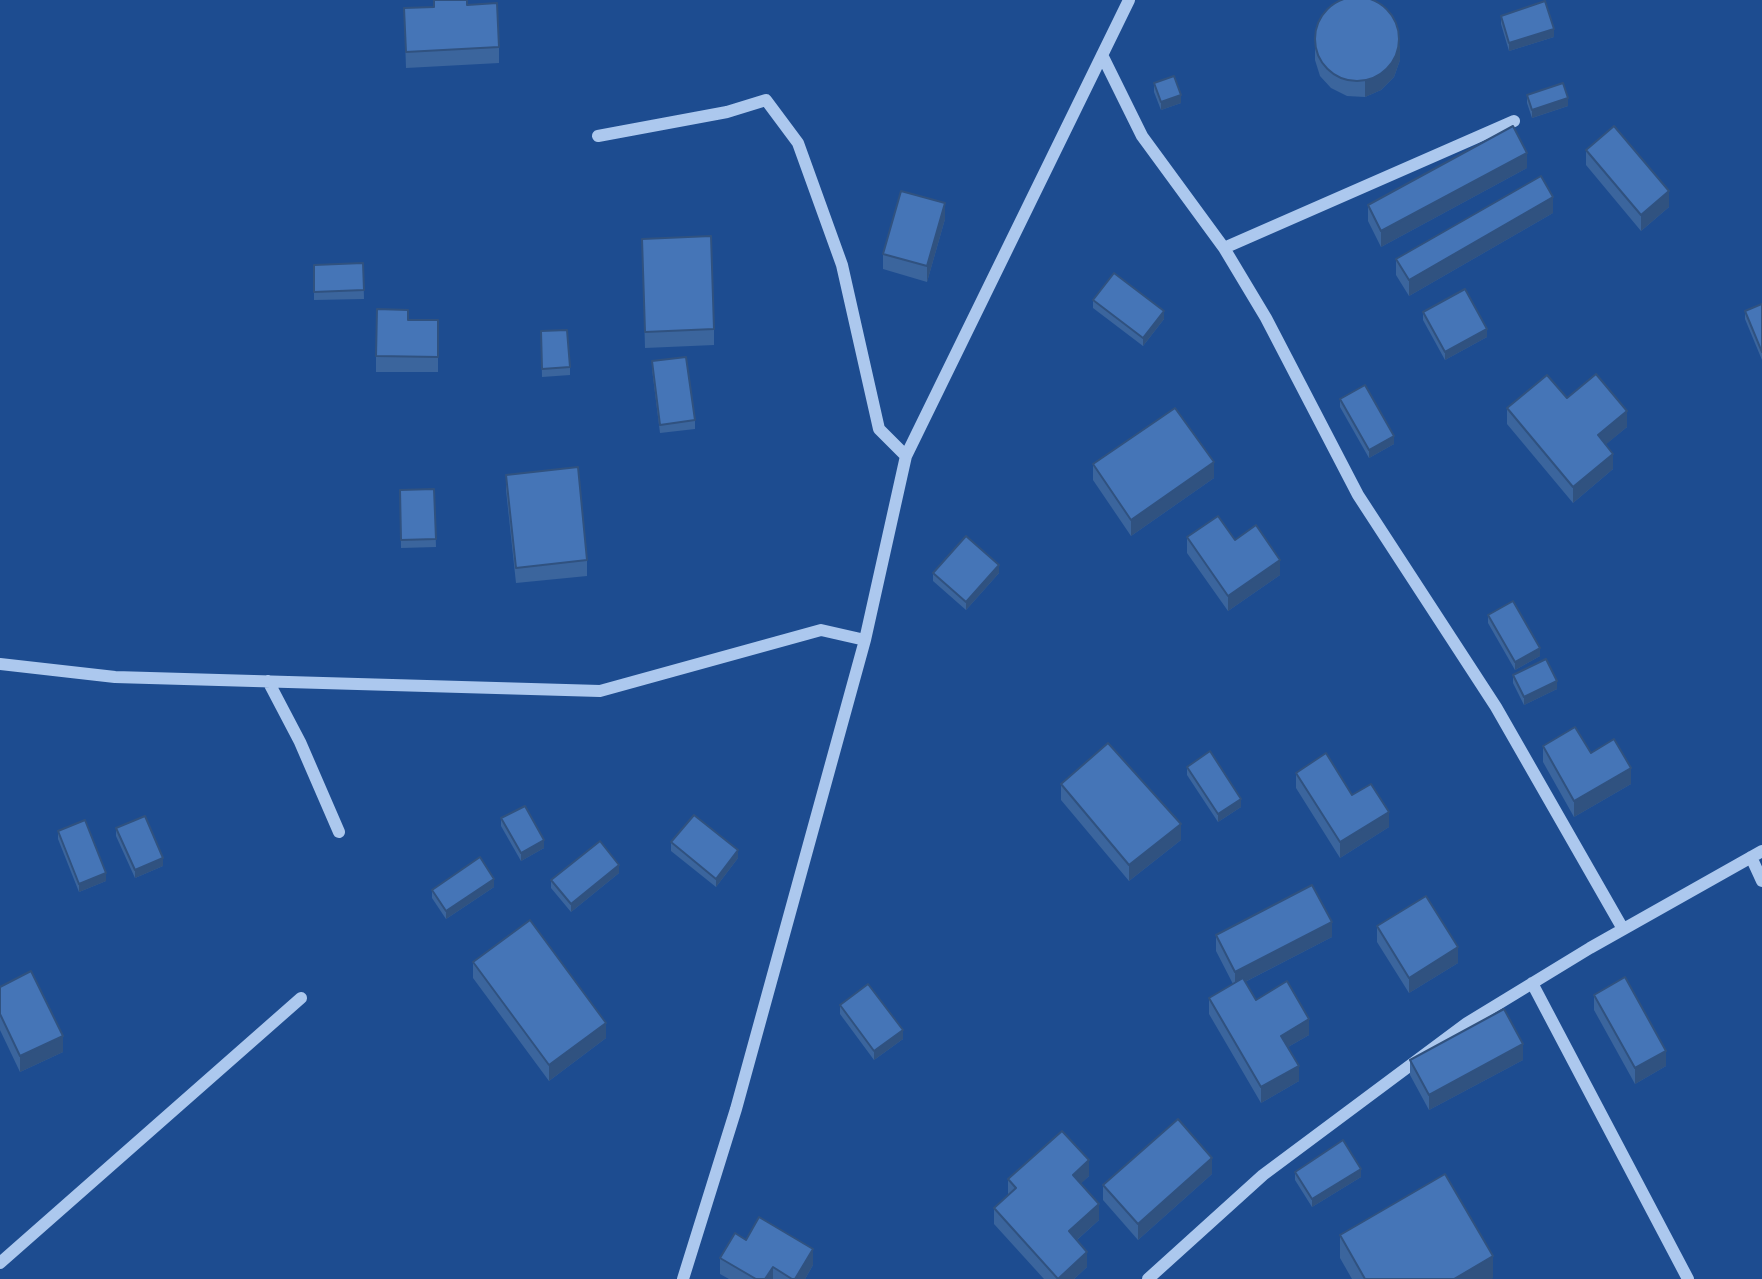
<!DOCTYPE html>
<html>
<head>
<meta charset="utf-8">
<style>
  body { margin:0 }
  canvas { display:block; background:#1d4c90 }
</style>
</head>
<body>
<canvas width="1762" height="1279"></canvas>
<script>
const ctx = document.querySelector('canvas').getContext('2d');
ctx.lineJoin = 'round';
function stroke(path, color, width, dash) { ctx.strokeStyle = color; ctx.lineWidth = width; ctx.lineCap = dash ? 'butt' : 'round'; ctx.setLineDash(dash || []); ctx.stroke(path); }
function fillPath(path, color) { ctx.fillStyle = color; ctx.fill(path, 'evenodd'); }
stroke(new Path2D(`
  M1102,55L1142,136L1224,248L1266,318L1358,495L1496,707L1623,929
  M598,136L727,112L766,100L798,143L842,265L879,429L906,456
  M1224,248L1514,121
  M0,664L115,677L600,691L821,630L865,640
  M268,681L300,742L339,832
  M1751,857L1762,881
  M1532,983L1688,1279
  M0,1263L301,998
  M683,1279L736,1109L865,640L906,456L1129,0
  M1148,1279L1263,1175L1467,1023L1590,948L1762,851`), '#acc8ee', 12);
fillPath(new Path2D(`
  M433,0H467V5L499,47V63L406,68L404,8L434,7Z
  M1501,16L1554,37L1509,51L1501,24Z
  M1315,44L1400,60L1394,77L1381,90L1365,97L1347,96L1331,88L1320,76L1315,60Z
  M1154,83L1181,103L1161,110L1154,92Z
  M1527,95L1568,106L1532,118L1527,103Z
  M1586,150L1669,207L1641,231L1586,165Z
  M1527,168L1381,247L1368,221V205Z
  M1553,213L1409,296L1396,275V259Z
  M945,219L927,282L883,269V254Z
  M642,239L714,329V345L645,348Z
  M363,263L364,299L314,300V265Z
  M1093,300L1164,319L1143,346L1093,308Z
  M1762,304V360L1745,319V311Z
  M1423,312L1487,337L1445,360L1423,320Z
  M408,320H438V372H376V356Z
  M541,331L570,367V375L542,377Z
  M652,361L695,420V429L660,433L652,369Z
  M1567,398L1627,427L1606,444L1613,469L1573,503L1507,424V408Z
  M1340,399L1394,444L1369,458L1340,407Z
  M1093,464L1214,478L1131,536L1093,480Z
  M506,475L587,560V576L516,583L506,490Z
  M434,489L436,547L401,548L400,490Z
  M1187,537L1235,540L1280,575L1228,611L1187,553Z
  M933,573H999L966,610L933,581Z
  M1488,615L1540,656L1515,670L1488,623Z
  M1513,675L1557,689L1524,705L1513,683Z
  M1543,746L1591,753L1631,784L1574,817L1543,762Z
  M1187,767L1241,807L1218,822L1187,775Z
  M1296,773L1352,795L1389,827L1340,858L1296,788Z
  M1061,784L1181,840L1129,881L1061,800Z
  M501,818L544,848L521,861L501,826Z
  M116,828L163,866L135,878L116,836Z
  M58,831L106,881L79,892L58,839Z
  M671,842L738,858L716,887L671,851Z
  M619,873L571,912L551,888V880Z
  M494,887L446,919L432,898V890Z
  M1377,926L1458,963L1409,993L1377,942Z
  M1216,935L1332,937L1245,982L1256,1000L1309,1035L1288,1047L1299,1081L1261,1103L1209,1014V998L1233,984L1216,951Z
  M473,962L606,1038L549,1081L473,978Z
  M0,987L63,1052L20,1072L0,1030Z
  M1594,995L1666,1066L1635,1084L1594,1010Z
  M840,1005L903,1039L874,1060L840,1014Z
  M1410,1060H1523L1429,1110L1410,1075Z
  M1295,1172L1361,1177L1312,1207L1295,1180Z
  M1212,1174L1138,1240L1103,1200V1185Z
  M1089,1176L1080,1184L1099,1220L1077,1240L1087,1267L1074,1279H1044L994,1224V1208L1008,1195V1179Z
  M1340,1235L1493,1278L1352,1279L1340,1258Z
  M746,1240L813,1265L805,1279H729L720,1274V1258Z`), '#3b659d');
fillPath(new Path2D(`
  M1554,29V37L1509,51V43Z
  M1400,45V60L1394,77L1381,90L1365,97V81Z
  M1181,95V103L1161,110V102Z
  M1568,98V106L1532,118V110Z
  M1527,153V168L1381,247V231Z
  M1669,191V207L1641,231V215Z
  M1553,197V213L1409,296V280Z
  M945,203V219L927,282V266Z
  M1164,311V319L1143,346V338Z
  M1487,329V337L1445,360V352Z
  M1627,411V427L1598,451V435Z
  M1394,436V444L1369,458V450Z
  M1613,454V469L1573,503V487Z
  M1214,462V478L1131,536V520Z
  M1280,560V575L1228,611V596Z
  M999,565V573L966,610V602Z
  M1540,648V656L1515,670V662Z
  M1557,681V689L1524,705V697Z
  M1631,768V784L1574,817V801Z
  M1241,799V807L1218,822V814Z
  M1389,812V827L1340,858V842Z
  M1181,824V840L1129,881V865Z
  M544,840V848L521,861V853Z
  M738,850V858L716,887V879Z
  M163,858V866L135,878V870Z
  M619,865V873L571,912V904Z
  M106,873V881L79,892V884Z
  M494,879V887L446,919V911Z
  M1332,922V937L1235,987V972Z
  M1458,947V963L1409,993V978Z
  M1309,1019V1035L1281,1051V1036Z
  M606,1023V1038L549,1081V1065Z
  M903,1030V1039L874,1060V1051Z
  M63,1036V1052L20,1072V1056Z
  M1523,1044V1060L1429,1110V1095Z
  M1666,1051V1066L1635,1084V1068Z
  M1299,1066V1081L1261,1103V1087Z
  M1212,1158V1174L1138,1240V1224Z
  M1089,1160V1176L1073,1191V1175Z
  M1361,1169V1177L1312,1207V1199Z
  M1099,1204V1220L1069,1247V1231Z
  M813,1249V1265L805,1279H795Z
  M1087,1252V1267L1074,1279H1058Z
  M1493,1256V1278L1492,1279H1454Z
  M773,1267V1279H765Z`), '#305280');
const building = new Path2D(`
  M1315 39a42 42 0 1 1 84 0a42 42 0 1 1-84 0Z
  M434,0H467V5L497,3L499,47L406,52L404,8L434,7Z
  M1545,1L1554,29L1509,43L1501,16Z
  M1174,76L1181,95L1161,102L1154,83Z
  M1563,83L1568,98L1532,110L1527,95Z
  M1513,126L1527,153L1381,231L1368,205Z
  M1614,126L1669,191L1641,215L1586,150Z
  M1541,176L1553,197L1409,280L1396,259Z
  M901,191L945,203L927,266L883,254Z
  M711,236L714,329L645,332L642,239Z
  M363,263L364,290L314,292V265Z
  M1114,273L1164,311L1143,338L1093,300Z
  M1465,289L1487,329L1445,352L1423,312Z
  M1762,304V352L1745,311Z
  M377,309L408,310V320H438V357L376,356Z
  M567,330L570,367L542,369L541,331Z
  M686,357L695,420L660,425L652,361Z
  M1596,374L1627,411L1598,435L1613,454L1573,487L1507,408L1547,375L1567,398Z
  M1365,385L1394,436L1369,450L1340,399Z
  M1175,408L1214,462L1131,520L1093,464Z
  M578,467L587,560L516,568L506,475Z
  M434,489L436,539L401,540L400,490Z
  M1218,516L1235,540L1256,525L1280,560L1228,596L1187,537Z
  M966,536L999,565L966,602L933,573Z
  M1513,601L1540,648L1515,662L1488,615Z
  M1546,659L1557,681L1524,697L1513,675Z
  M1575,727L1591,753L1614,739L1631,768L1574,801L1543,746Z
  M1108,743L1181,824L1129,865L1061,784Z
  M1210,751L1241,799L1218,814L1187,767Z
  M1326,753L1352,795L1371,784L1389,812L1340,842L1296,773Z
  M525,806L544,840L521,853L501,818Z
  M694,815L738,850L716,879L671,842Z
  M145,816L163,858L135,870L116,828Z
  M85,820L106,873L79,884L58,831Z
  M600,841L619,865L571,904L551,880Z
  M480,857L494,879L446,911L432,890Z
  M1312,885L1332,922L1235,972L1216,935Z
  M1426,896L1458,947L1409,978L1377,926Z
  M530,920L606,1023L549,1065L473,962Z
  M31,971L63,1036L20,1056L0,1014V987Z
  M1625,977L1666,1051L1635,1068L1594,995Z
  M1243,978L1256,1000L1287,981L1309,1019L1281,1036L1299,1066L1261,1087L1209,998Z
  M868,984L903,1030L874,1051L840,1005Z
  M1504,1009L1523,1044L1429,1095L1410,1060Z
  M1178,1119L1212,1158L1138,1224L1103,1185Z
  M1062,1131L1089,1160L1073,1175L1099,1204L1069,1231L1087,1252L1058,1279L994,1208L1016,1188L1008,1179Z
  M1343,1140L1361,1169L1312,1199L1295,1172Z
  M1445,1174L1493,1256L1454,1279H1365L1340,1235Z
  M759,1217L813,1249L795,1279H792L773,1267L765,1279H756L720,1258L735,1233L746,1240Z`);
fillPath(building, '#4575b7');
stroke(building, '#305280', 2);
</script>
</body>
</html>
